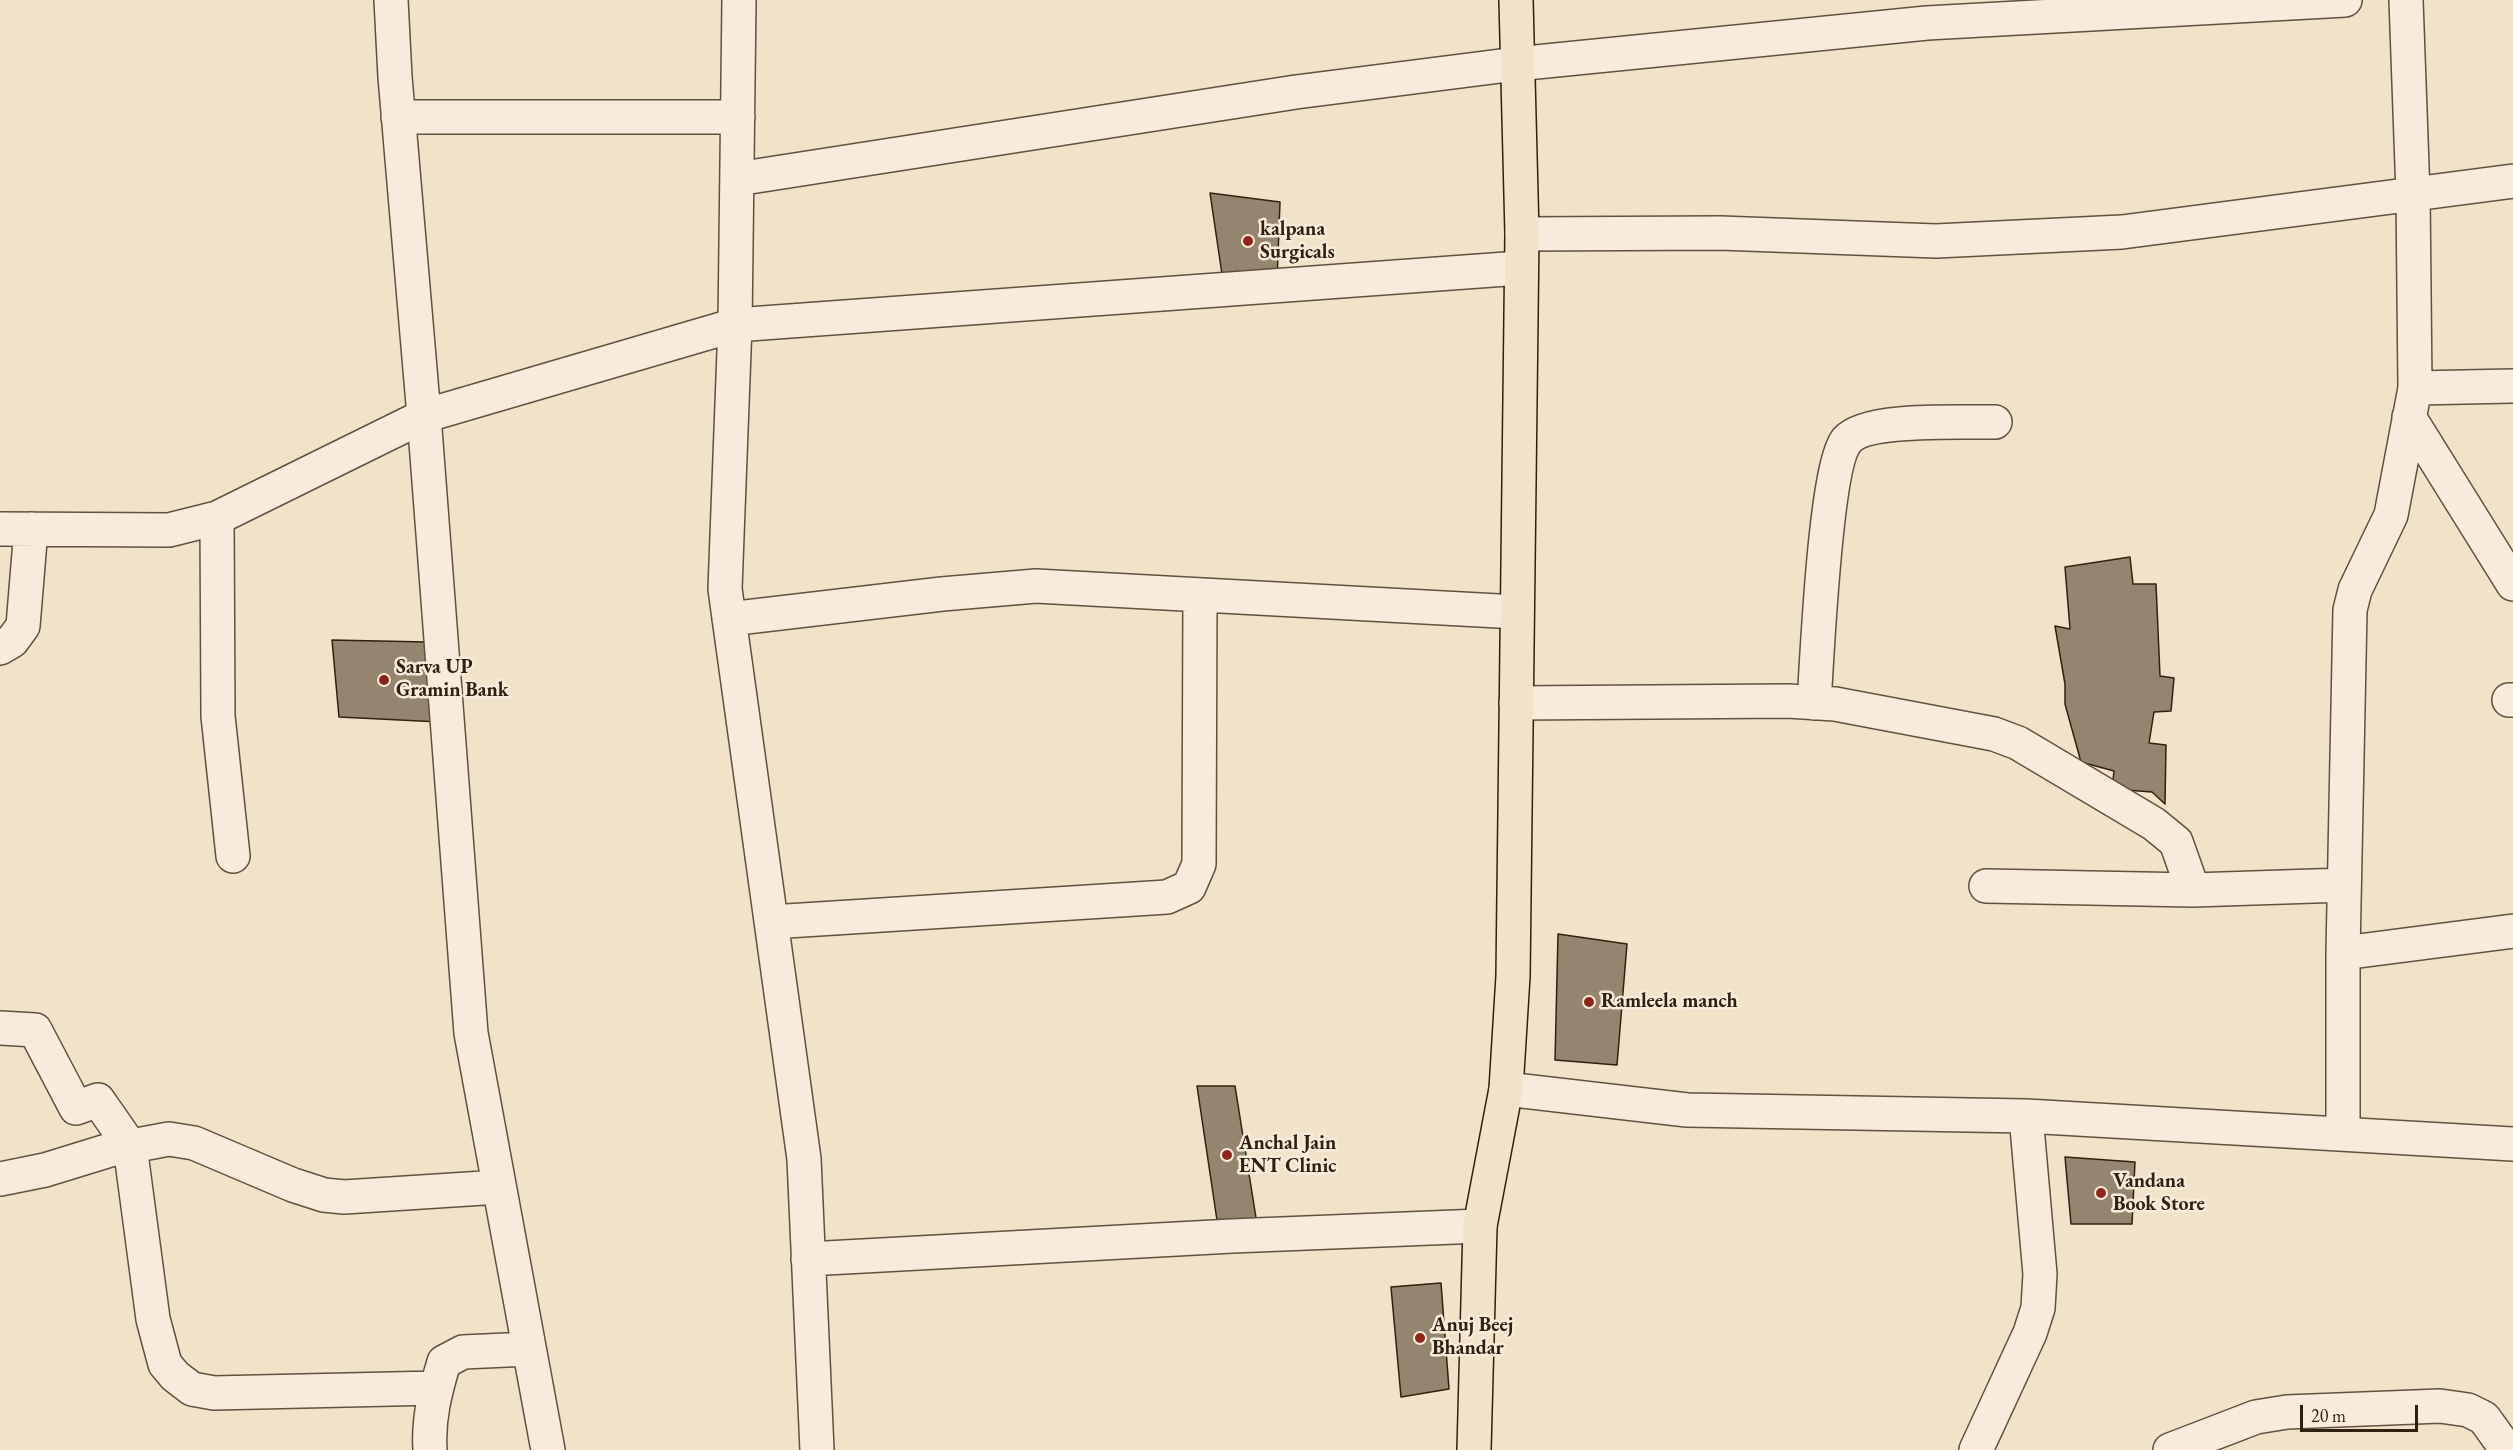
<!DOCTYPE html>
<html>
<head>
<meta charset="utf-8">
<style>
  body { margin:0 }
  #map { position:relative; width:2513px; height:1450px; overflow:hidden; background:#f2e2c8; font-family:"EB Garamond",serif }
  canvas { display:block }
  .scale { position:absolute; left:2300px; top:1405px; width:118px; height:27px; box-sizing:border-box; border:3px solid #31200f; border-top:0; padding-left:8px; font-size:18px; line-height:21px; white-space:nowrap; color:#31200f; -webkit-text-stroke:4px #f7ecdb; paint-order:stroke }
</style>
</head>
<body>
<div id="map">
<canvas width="2513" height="1450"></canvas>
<div class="scale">20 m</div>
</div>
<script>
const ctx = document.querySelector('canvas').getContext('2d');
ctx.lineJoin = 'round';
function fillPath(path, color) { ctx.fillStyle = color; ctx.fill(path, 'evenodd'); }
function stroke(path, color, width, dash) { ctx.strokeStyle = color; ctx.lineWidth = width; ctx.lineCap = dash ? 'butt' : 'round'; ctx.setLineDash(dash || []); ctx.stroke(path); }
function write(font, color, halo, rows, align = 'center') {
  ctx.font = font + ' "EB Garamond",serif'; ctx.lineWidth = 5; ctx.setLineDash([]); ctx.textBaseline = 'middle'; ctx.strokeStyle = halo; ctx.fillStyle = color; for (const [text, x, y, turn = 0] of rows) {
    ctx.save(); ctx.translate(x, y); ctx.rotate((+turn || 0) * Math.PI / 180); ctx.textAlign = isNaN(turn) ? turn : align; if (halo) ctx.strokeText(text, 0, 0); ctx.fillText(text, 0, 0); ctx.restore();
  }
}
const building = new Path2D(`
  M1210,193L1280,202L1277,282L1223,281Z
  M2130,557L2133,584H2156L2160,676L2174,678L2171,711L2154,712L2149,743L2166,745L2165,804L2152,792L2112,789L2114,771L2081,762L2065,704V684L2055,626L2070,629L2065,567Z
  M332,640L427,642L440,722L339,717Z
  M1558,934L1627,944L1617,1065L1555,1060Z
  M1197,1086H1235L1257,1224L1218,1227Z
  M2065,1157L2135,1162L2132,1224H2071Z
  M1441,1283L1449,1389L1401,1397L1391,1287Z`);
fillPath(building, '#95856f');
stroke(building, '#31200f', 1.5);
const minor = new Path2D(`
  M391,0L395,77L424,416L471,1033L548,1450
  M739,0L735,325L725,589L804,1159L817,1450
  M398,117H738
  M737,179L1296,92L1516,64L1927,23L2345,0
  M1522,234L1720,233L1936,241L2122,232L2513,181
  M2415,388L2513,386
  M2409,417L2513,584
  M217,518L218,716L233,856
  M0,529L169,530L217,518L424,416L735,325L1520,268
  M729,619L942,594L1036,586L1517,612
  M0,648L12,641L23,626L31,529
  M2509,700H2513
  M1516,703L1788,701L1835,704L1994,734L2018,743L2154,824L2176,842L2193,890
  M1814,703C1817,659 1825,466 1847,440C1867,417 1964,423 1995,422
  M1986,886L2193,890L2344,885
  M771,922L1167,897L1189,887L1199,864L1200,595
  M2343,953L2513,931
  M0,1028L35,1030L76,1108L98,1100L130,1146L153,1319L165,1364L175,1376L192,1389L214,1393L436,1388
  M1506,1089L1687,1110L2026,1116L2513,1144
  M2343,1134V953L2350,610L2355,590L2391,515L2415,388L2413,194L2406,0
  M0,1179L45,1170L110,1150L169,1139L194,1143L293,1185L324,1195L344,1197L499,1187
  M808,1259L1232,1236L1480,1226
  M430,1450C428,1419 435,1392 444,1362L463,1352L529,1349
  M1976,1450L2030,1333L2038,1308L2040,1274L2026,1116
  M2170,1450L2256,1417L2287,1412L2440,1406L2468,1410L2484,1418L2507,1450`);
const major = new Path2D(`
  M1474,1450L1480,1226L1506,1089L1513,976L1522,234L1516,0`);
stroke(minor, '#61503d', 36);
stroke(major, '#31200f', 36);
stroke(minor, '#f7ecdb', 33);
stroke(major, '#f2e2c8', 33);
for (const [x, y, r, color] of [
  [1248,241,6,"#8f2418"],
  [384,680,6,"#8f2418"],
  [1589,1002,6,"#8f2418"],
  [1227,1155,6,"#8f2418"],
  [2101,1193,6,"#8f2418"],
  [1420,1338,6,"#8f2418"]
]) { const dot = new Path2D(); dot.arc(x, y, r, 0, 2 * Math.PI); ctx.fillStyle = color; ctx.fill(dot); stroke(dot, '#f7ecdb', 2); }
write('bold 20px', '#31200f', '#f7ecdb', [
  ["kalpana",1260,230],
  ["Surgicals",1260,253],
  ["Sarva UP",396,668],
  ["Gramin Bank",396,691],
  ["Ramleela manch",1601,1002],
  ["Anchal Jain",1239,1144],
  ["ENT Clinic",1239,1167],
  ["Vandana",2113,1182],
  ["Book Store",2113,1205],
  ["Anuj Beej",1432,1326],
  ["Bhandar",1432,1349]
], 'left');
</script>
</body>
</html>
